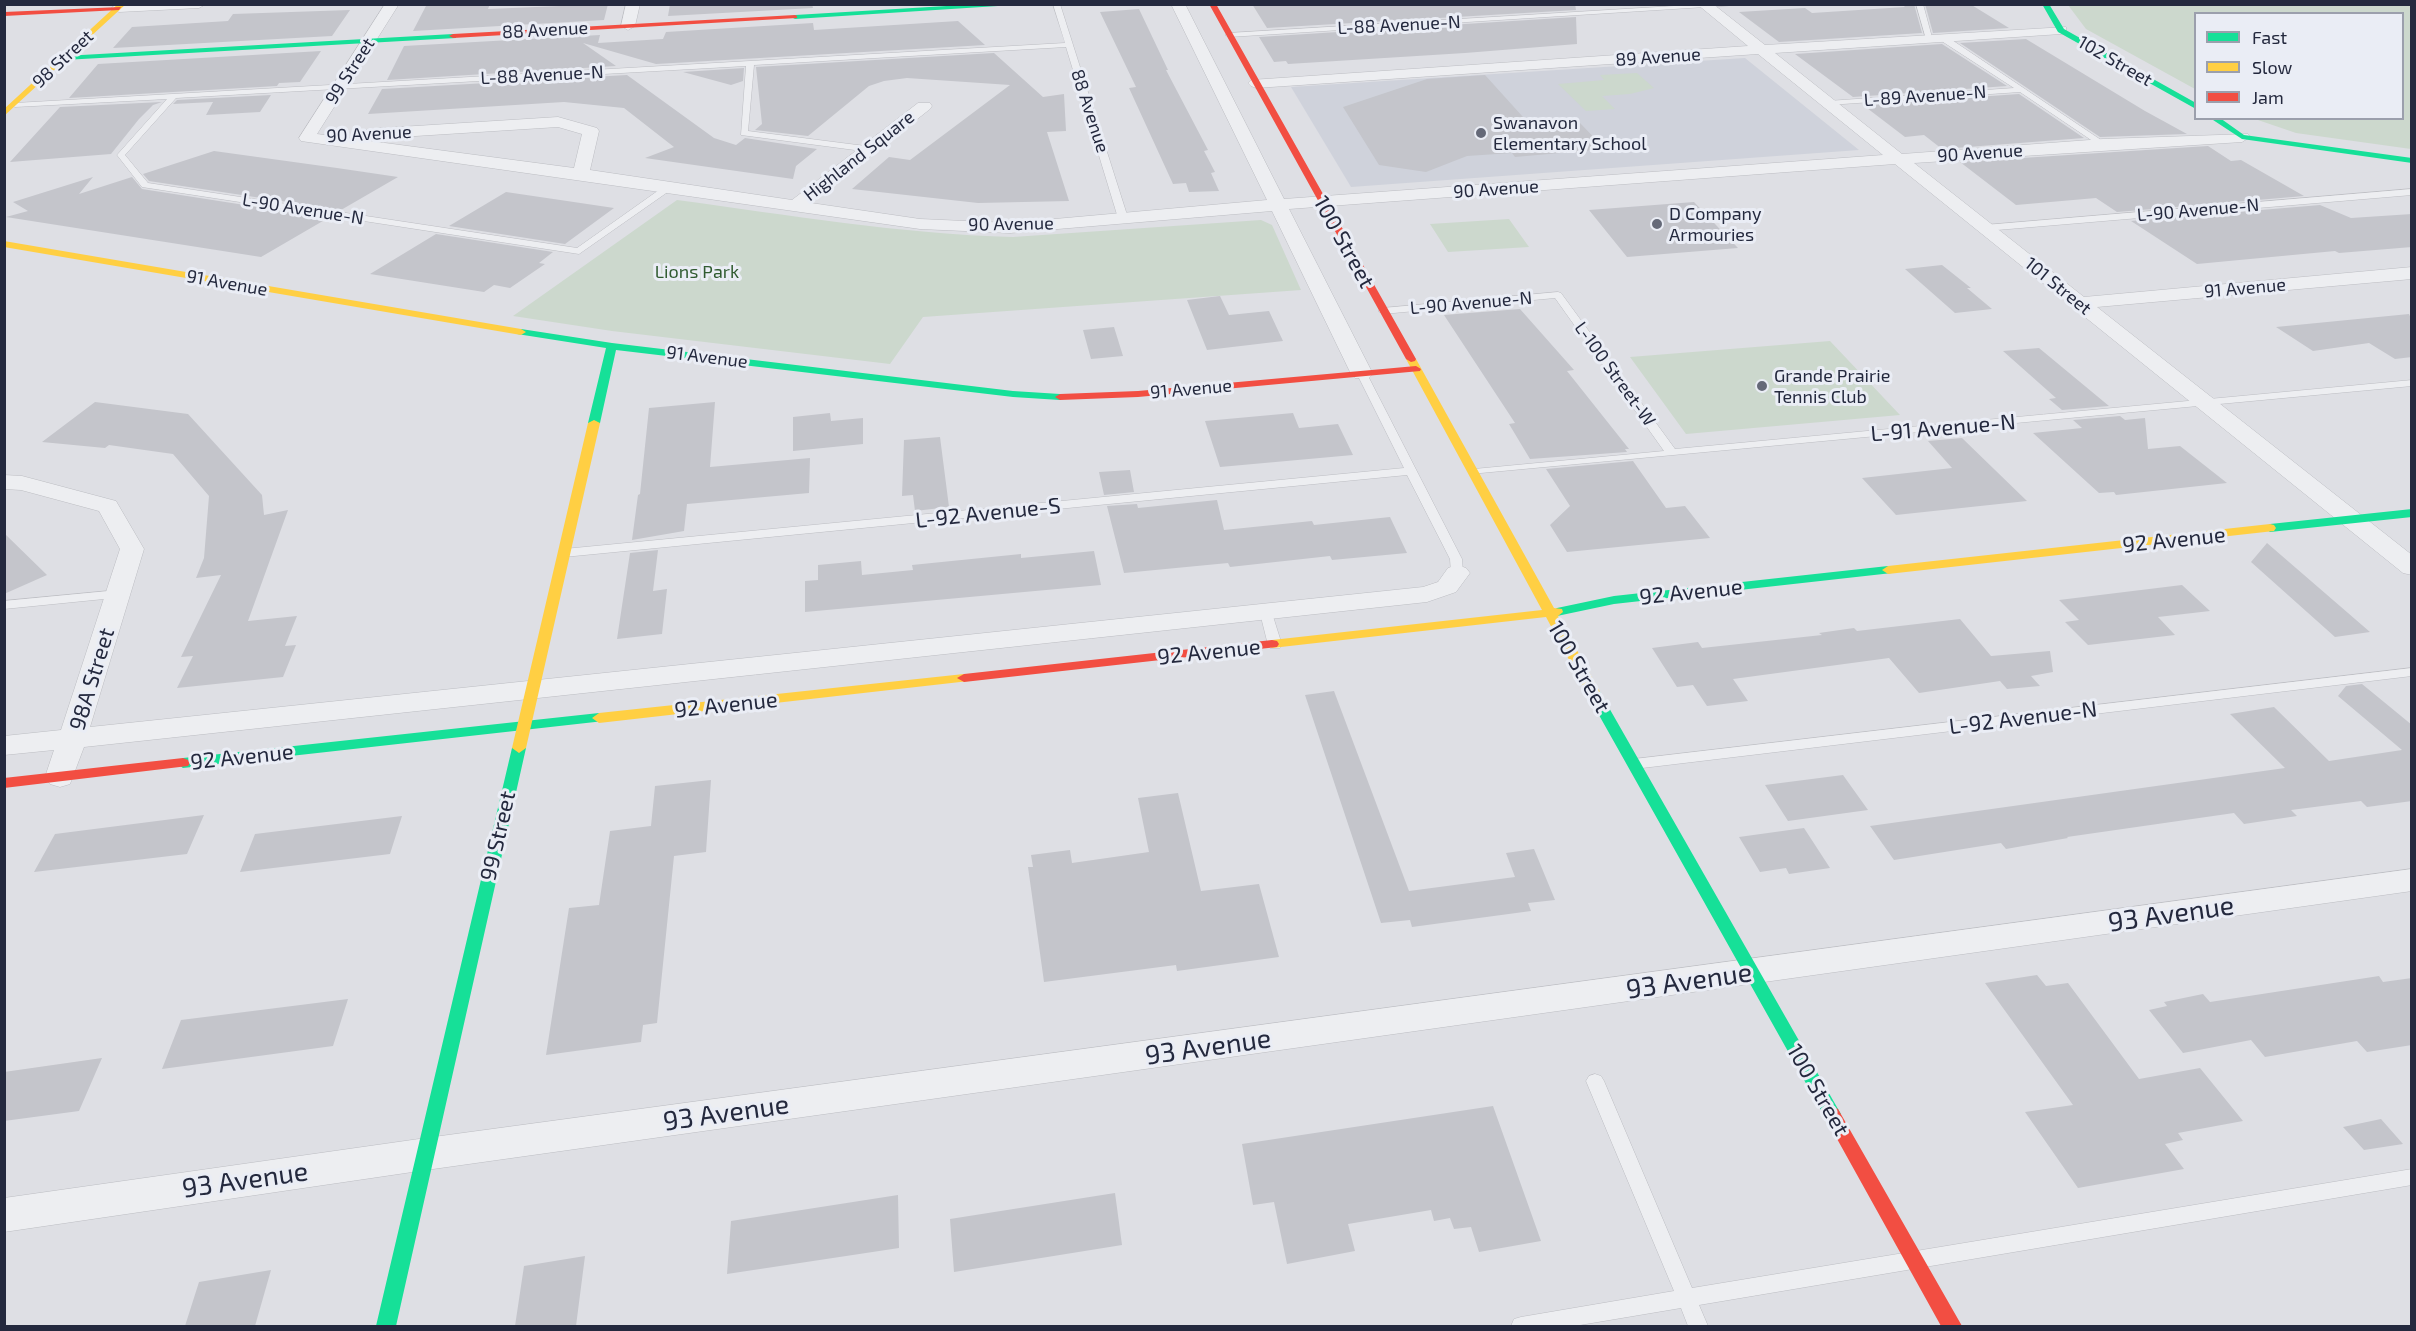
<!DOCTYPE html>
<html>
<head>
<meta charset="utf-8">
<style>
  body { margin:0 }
  #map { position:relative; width:2416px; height:1331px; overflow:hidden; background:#dedfe4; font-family:"Exo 2",sans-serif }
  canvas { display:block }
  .frame { position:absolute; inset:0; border:6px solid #24293e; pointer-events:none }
  .legend { position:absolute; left:2194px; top:12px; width:210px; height:108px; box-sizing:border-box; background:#eaedf5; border:2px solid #9b9fac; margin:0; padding:8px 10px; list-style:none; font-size:18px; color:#24293e }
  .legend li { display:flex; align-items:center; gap:12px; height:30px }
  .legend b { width:30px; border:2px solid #9b9fac }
</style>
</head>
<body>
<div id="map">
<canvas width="2416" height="1331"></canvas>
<div class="frame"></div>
<ul class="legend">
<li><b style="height:8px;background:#16e098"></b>Fast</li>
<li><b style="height:8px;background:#ffcf43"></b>Slow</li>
<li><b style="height:8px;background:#f24e42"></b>Jam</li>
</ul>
</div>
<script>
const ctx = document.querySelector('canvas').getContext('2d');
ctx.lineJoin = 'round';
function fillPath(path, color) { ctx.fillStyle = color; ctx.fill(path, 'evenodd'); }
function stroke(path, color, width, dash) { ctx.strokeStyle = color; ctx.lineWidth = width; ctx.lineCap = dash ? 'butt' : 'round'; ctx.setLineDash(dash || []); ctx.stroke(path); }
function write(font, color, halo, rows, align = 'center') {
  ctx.font = font + ' "Exo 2",sans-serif'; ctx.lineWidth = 6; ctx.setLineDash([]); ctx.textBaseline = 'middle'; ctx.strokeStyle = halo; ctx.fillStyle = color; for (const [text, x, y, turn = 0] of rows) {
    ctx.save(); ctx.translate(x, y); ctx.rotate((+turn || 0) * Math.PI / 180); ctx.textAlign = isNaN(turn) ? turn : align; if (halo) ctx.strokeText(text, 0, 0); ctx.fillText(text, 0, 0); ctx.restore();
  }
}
fillPath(new Path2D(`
  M1745,58L1859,150L1351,187L1291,87Z`), '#cfd2db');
fillPath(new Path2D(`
  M2068,5H2411V149L2296,133L2255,119L2402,118V14H2196L2195,89L2086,29Z
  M1637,73L1654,88L1630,94L1602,96L1615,109L1586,111L1558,84L1604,80L1600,75Z
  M677,200C788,215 900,234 1013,237L1261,220L1272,225L1301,290L923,317L890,364L612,331L513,316Z
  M1509,219L1529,247L1448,252L1430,224Z
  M1830,341L1900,415L1686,434L1630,357Z`), '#ccd8cd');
fillPath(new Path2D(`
  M427,4H490L488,9L608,4L604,20L413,31Z
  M670,4H812L813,8L668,16Z
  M1252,4H1575L1576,10L1267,28Z
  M1902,4H1914L1922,33L1779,42L1739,12L1805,8L1812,13L1905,7Z
  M1925,4H1970L2009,28L1933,33Z
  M1139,9L1168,70H1166L1208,150L1204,151L1215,172L1211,173L1219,191L1189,192L1186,183L1173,184L1129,88L1136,87L1100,12Z
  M350,10L332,36L113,48L132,27L228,21L233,14Z
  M1576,17L1577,44L1465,53L1288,64L1286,61L1274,62L1259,37Z
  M958,21L985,45L656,64L583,43L616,66L387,80L404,46L600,35L598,43L663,39L666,32L813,23L814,30Z
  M2026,39L2145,111L2187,134L2100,137L1960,43Z
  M1942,44L2007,86L1853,97L1795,54Z
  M321,51L300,82L279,83L277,86L69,98L98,64Z
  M994,53L1043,97L1064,94L1066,131L1047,132L1069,201L978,203L852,189L889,157L910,160L1010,85L907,78L884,81L869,86L808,136L755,130L762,124L756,67Z
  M744,68L743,81L731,85L683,72Z
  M627,75L714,138L736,145L745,138L817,149L796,166L793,179L645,158L674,147L624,108L564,102L368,114L382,89Z
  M1485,75L1532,127L1580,123L1605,149L1515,157L1512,153L1467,156L1426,172L1379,165L1343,107L1427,79Z
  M2019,94L2084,138L1942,149L1924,135L1905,137L1863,105Z
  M271,95L260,112L206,115L213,102L173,104L177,100Z
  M162,102L153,105L139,119L111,154L10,162L60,107Z
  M2208,146L2231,161L2241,160L2304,196L2117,212L2096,198L2016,205L1960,162Z
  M214,151L337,168L398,177L341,210L149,181L143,174Z
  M93,177L79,194L132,177L142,189L328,218L261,257L6,217L28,211L13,202Z
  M506,192L567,201L614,208L565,244L449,226Z
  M1694,202L1738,248L1627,257L1589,210Z
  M2320,205L2351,218L2412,214V247L2339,253L2335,251L2197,264L2131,221Z
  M436,234L553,252L539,263L545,264L510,288L494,285L484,292L370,274Z
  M1942,265L1971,288H1967L1992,309L1955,313L1905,269Z
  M1220,296L1229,315L1269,311L1283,341L1207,350L1187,300Z
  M1520,309L1574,370L1567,371L1629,449H1625L1627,452L1530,459L1509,424L1515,423L1444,315Z
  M2409,314L2412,321V357L2395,359L2369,343L2313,351L2276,327Z
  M1114,327L1123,356L1091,359L1083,330Z
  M2039,348L2109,406L2062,410L2049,399L2056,398L2003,351Z
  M95,402L188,414L262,495L264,515L288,510L248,621L297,616L285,646L296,645L283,677L177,688L193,656L181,657L221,575L196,578L204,558L209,496L173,454L109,445L105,448L42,442Z
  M715,402L710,467L810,458L809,493L687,504L684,531L632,540L638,495L640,494L649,408Z
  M830,413L831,421L863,418V444L793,451V417Z
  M1293,413L1299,428L1338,424L1353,455L1220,467L1205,421Z
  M2120,416L2125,420L2145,418L2148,449L2180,446L2227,483L2116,495L2114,492L2099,493L2033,433L2082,428L2073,420Z
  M940,437L949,507L915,511L913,495L902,496L904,440Z
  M1962,438L2027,501L1896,515L1862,478L1952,468L1928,441Z
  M1633,461L1666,508L1685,506L1710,538L1567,552L1550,525L1570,506L1546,469Z
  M1130,470L1134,492L1104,495L1099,472Z
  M1217,500L1224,530L1312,521L1314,525L1390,517L1407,553L1332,560L1330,556L1230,567L1228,563L1124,573L1107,506L1137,504L1138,508Z
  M4,533L47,575L4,594Z
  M2267,543L2370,632L2335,637L2251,562Z
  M658,550L653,591L667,589L662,634L617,639L630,553Z
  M1094,551L1101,585L805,612V581L818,580V565L861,561L862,575L913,570L912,565L1021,554V558Z
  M2182,585L2210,611L2158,617L2175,635L2088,645L2065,622L2079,620L2059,600Z
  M1960,619L1991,656L2050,651L2053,672L2031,676L2040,686L2007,689L2000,681L1919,693L1889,658L1733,679L1748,701L1707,706L1693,685L1677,687L1652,648L1698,642L1702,648L1822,635L1819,633L1854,628L1857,631Z
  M2362,684L2412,725V801L2367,807L2361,801L2291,810L2297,816L2244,824L2234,813L2067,837L2068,838L2006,849L2001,843L1894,860L1870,826L2285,768L2230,714L2274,707L2329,761L2402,750L2338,696L2346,686Z
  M1334,691L1409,891L1515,877L1506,853L1534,849L1555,900L1528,903L1531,911L1412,927L1410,920L1381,923L1305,695Z
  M1843,775L1868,810L1788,821L1765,785Z
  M711,780L706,852L674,856L657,1023L643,1025L641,1042L546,1055L569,908L599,905L610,831L651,826L655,786Z
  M1178,793L1201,891L1259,884L1279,957L1177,971L1176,965L1044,982L1028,867H1033L1031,855L1070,850L1072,863L1149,852L1138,798Z
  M204,815L187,854L34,872L55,834Z
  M402,816L390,854L240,872L255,834Z
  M1804,828L1830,868L1789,874L1786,868L1760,872L1739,837Z
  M2037,975L2046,986L2068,983L2139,1079L2200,1068L2243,1121L2178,1133L2183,1140L2165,1144L2184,1169L2078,1188L2025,1112L2073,1105L1985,983Z
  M2379,976L2383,982L2412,978V1045L2367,1052L2357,1041L2265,1057L2251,1040L2183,1053L2149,1010L2167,1006L2164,1002L2203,994L2210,1002Z
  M348,999L333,1046L162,1069L181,1020Z
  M102,1058L79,1111L4,1121V1072Z
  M1493,1106L1541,1241L1479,1252L1471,1227L1454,1229L1450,1218L1434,1221L1431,1210L1348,1224L1355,1251L1287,1264L1274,1202L1253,1205L1242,1144Z
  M2381,1119L2403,1144L2364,1150L2343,1127Z
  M1115,1193L1122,1245L954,1272L950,1219Z
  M898,1195L899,1248L727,1274L731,1221Z
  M585,1256L576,1326H515L524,1266Z
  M271,1270L255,1326H185L199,1282Z`), '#c4c5cb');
const lane = new Path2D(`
  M1053,4H1060L1128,218L1126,220L1118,218L1066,47L754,65L748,131L873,147V151L870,152L741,135L746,66L176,98L125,155L148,183L577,248L666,185H672V189L579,254L142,187L117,155L167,99L15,107L11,105L15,103L1065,43Z
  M1707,4H1753L1229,37L1225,35L1229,33Z
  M1916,4H1923L1933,41L1926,39Z
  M1940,36H1946L2107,144L2100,146L2020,92L1828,105L1824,103L1828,101L2014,88L1940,40Z
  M2412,189V195L1985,231L1980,228L1985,225Z
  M1558,292L1561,293L1675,449L2412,380V386L1470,474L1468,472L1474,469L1664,451L1555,298L1383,314L1378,311L1383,308Z
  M1362,371L1367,374L1462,559L1463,573L1461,576L1457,577L1451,573L1450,559L1407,475L564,557L558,553L564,549L1404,468L1357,374Z
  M119,590L125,594L124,597L4,609V601Z
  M1266,609L1272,613L1282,645L1280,648H1270L1268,645L1260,613Z
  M2412,668V676L1634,769L1627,764L1634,759Z
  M1595,1074L1601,1076L1604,1081L1692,1288L2412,1169V1185L1699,1305L1708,1326H1688L1681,1308L1574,1326H1511L1514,1319L1521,1317L1674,1291L1586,1081L1589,1076Z`);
const street = new Path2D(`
  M116,4H206L199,8L119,12L112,8Z
  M385,4H399L317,134L574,168L582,134L558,127L368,139L360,134L368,129L558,117L597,128L599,131L590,170L792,200L918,103H930L932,106L930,109L811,203L920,219L1010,223L1267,200L1171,4H1185L1284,199L1883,155L1758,54L1256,88L1251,86L1248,83L1251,80L1748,46L1697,4H1713L1765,45L2066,27V33L2061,34L1775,53L1902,154L2103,139L2248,134L2250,137L2242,142L1914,163L2084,297L2412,267V279L2097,307L2412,555V575L2403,573L1895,164L1289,209L1373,374L1369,378H1355L1351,374L1272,211L1010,233L920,229L301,141L299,138Z
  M626,4H640L635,26L628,30L621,26Z
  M4,475L22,476L116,501L144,549L90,727L1423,587L1438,582L1448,568L1457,565L1466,568L1470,573L1456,592L1427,602L84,747L70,784L60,787L50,784L45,777L54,750L4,755V736L61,730L120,549L99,511L21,490L4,489Z
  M2412,869V891L426,1170L4,1232V1198L426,1138Z`);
stroke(lane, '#bcbdc2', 1);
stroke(street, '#bcbdc2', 1);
fillPath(lane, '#edeef1');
fillPath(street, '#edeef1');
fillPath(new Path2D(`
  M980,4H1029L795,19L791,17L795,15Z
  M2042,4H2049L2064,29L2196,103V109L2058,32Z
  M453,34H456V38L64,60L60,58L64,56Z
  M2210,118H2220L2244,135L2412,158V163L2242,139Z
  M521,329L612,343L1013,391L1060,394L1065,397L1060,400L1013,397L616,350L600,423L594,426L588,423L606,348L517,334V330Z
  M2412,509V517L2270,532L2264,528L2270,524Z
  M1888,566L1894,570L1892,573L1614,604L1557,616L1551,612L1557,608L1614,596Z
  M1593,688L1600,692L1838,1109L1841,1114L1838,1119L1832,1122L1826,1119L1586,692Z
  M599,713L606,718L604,721L183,768L176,763L183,758Z
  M519,743L526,748L396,1326H376L512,748Z`), '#16e098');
fillPath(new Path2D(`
  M118,4H126L4,116V109Z
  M4,241L521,329L526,332L521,335L4,247Z
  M1411,356L1416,359L1554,608L1562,609L1563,612L1558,616L1600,692L1598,695H1588L1546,617L1272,648L1265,644L1272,640L1542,610L1406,359Z
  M594,420L600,423L526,748L519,753L512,748L588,423Z
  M2270,524L2274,525L2276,528L2274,531L1888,574L1882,570L1888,566Z
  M964,674L971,678L969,681L599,723L592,718L599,713Z`), '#ffcf43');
fillPath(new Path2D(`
  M1209,4H1216L1416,359L1415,361L1411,362L1406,359Z
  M121,7L119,10L4,16V12Z
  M795,15L797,16V18L453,38L449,36L453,34Z
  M1416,366L1421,369L1420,371L1138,397L1060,400L1055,397L1060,394L1138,391Z
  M1272,640L1277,641L1279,644L1277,647L964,682L957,678L964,674Z
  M183,758L188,760L190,763L188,766L4,788V778Z
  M1832,1106L1838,1109L1962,1326H1941L1826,1119L1823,1114L1826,1109Z`), '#f24e42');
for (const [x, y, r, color] of [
  [1481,133,6,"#656978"],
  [1657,224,6,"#656978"],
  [1762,386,6,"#656978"]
]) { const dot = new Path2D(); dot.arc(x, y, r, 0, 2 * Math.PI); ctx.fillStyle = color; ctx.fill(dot); stroke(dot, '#eaedf5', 2); }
write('18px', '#24293e', '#eaedf5', [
  ["L-88 Avenue-N",1399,25,-3],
  ["88 Avenue",545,30,-3],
  ["89 Avenue",1658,57,-4],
  ["98 Street",63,59,-43],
  ["102 Street",2115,61,30],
  ["99 Street",350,71,-57],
  ["L-88 Avenue-N",542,75,-3],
  ["L-89 Avenue-N",1925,96,-4],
  ["88 Avenue",1090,111,72],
  ["90 Avenue",369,134,-3],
  ["90 Avenue",1980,153,-4],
  ["Highland Square",859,156,-38],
  ["90 Avenue",1496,189,-4],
  ["L-90 Avenue-N",303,209,9],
  ["L-90 Avenue-N",2198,210,-5],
  ["90 Avenue",1011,224,-1],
  ["91 Avenue",227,283,10],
  ["101 Street",2058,286,39],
  ["91 Avenue",2245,288,-5],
  ["L-90 Avenue-N",1471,303,-5],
  ["91 Avenue",707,357,7],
  ["L-100 Street-W",1615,374,54],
  ["91 Avenue",1191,389,-5]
]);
write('18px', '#24293e', '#eaedf5', [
  ["Swanavon",1493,123],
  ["Elementary School",1493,144],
  ["D Company",1669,214],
  ["Armouries",1669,235],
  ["Grande Prairie",1774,376],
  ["Tennis Club",1774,397]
], 'left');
write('18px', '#305b30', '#eaedf5', [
  ["Lions Park",697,272]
]);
write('22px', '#24293e', '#eaedf5', [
  ["100 Street",1344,242,61],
  ["L-91 Avenue-N",1943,428,-5],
  ["L-92 Avenue-S",988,513,-6],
  ["92 Avenue",2174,540,-6],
  ["92 Avenue",1691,592,-6],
  ["92 Avenue",1209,652,-6],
  ["100 Street",1579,667,60],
  ["98A Street",92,679,-73],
  ["92 Avenue",726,705,-6],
  ["L-92 Avenue-N",2023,718,-7],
  ["92 Avenue",242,757,-6],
  ["99 Street",498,836,-77],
  ["100 Street",1818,1090,60]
]);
write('27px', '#24293e', '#eaedf5', [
  ["93 Avenue",2171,914,-8],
  ["93 Avenue",1689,981,-8],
  ["93 Avenue",1208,1047,-8],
  ["93 Avenue",726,1113,-8],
  ["93 Avenue",245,1180,-8]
]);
</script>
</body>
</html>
